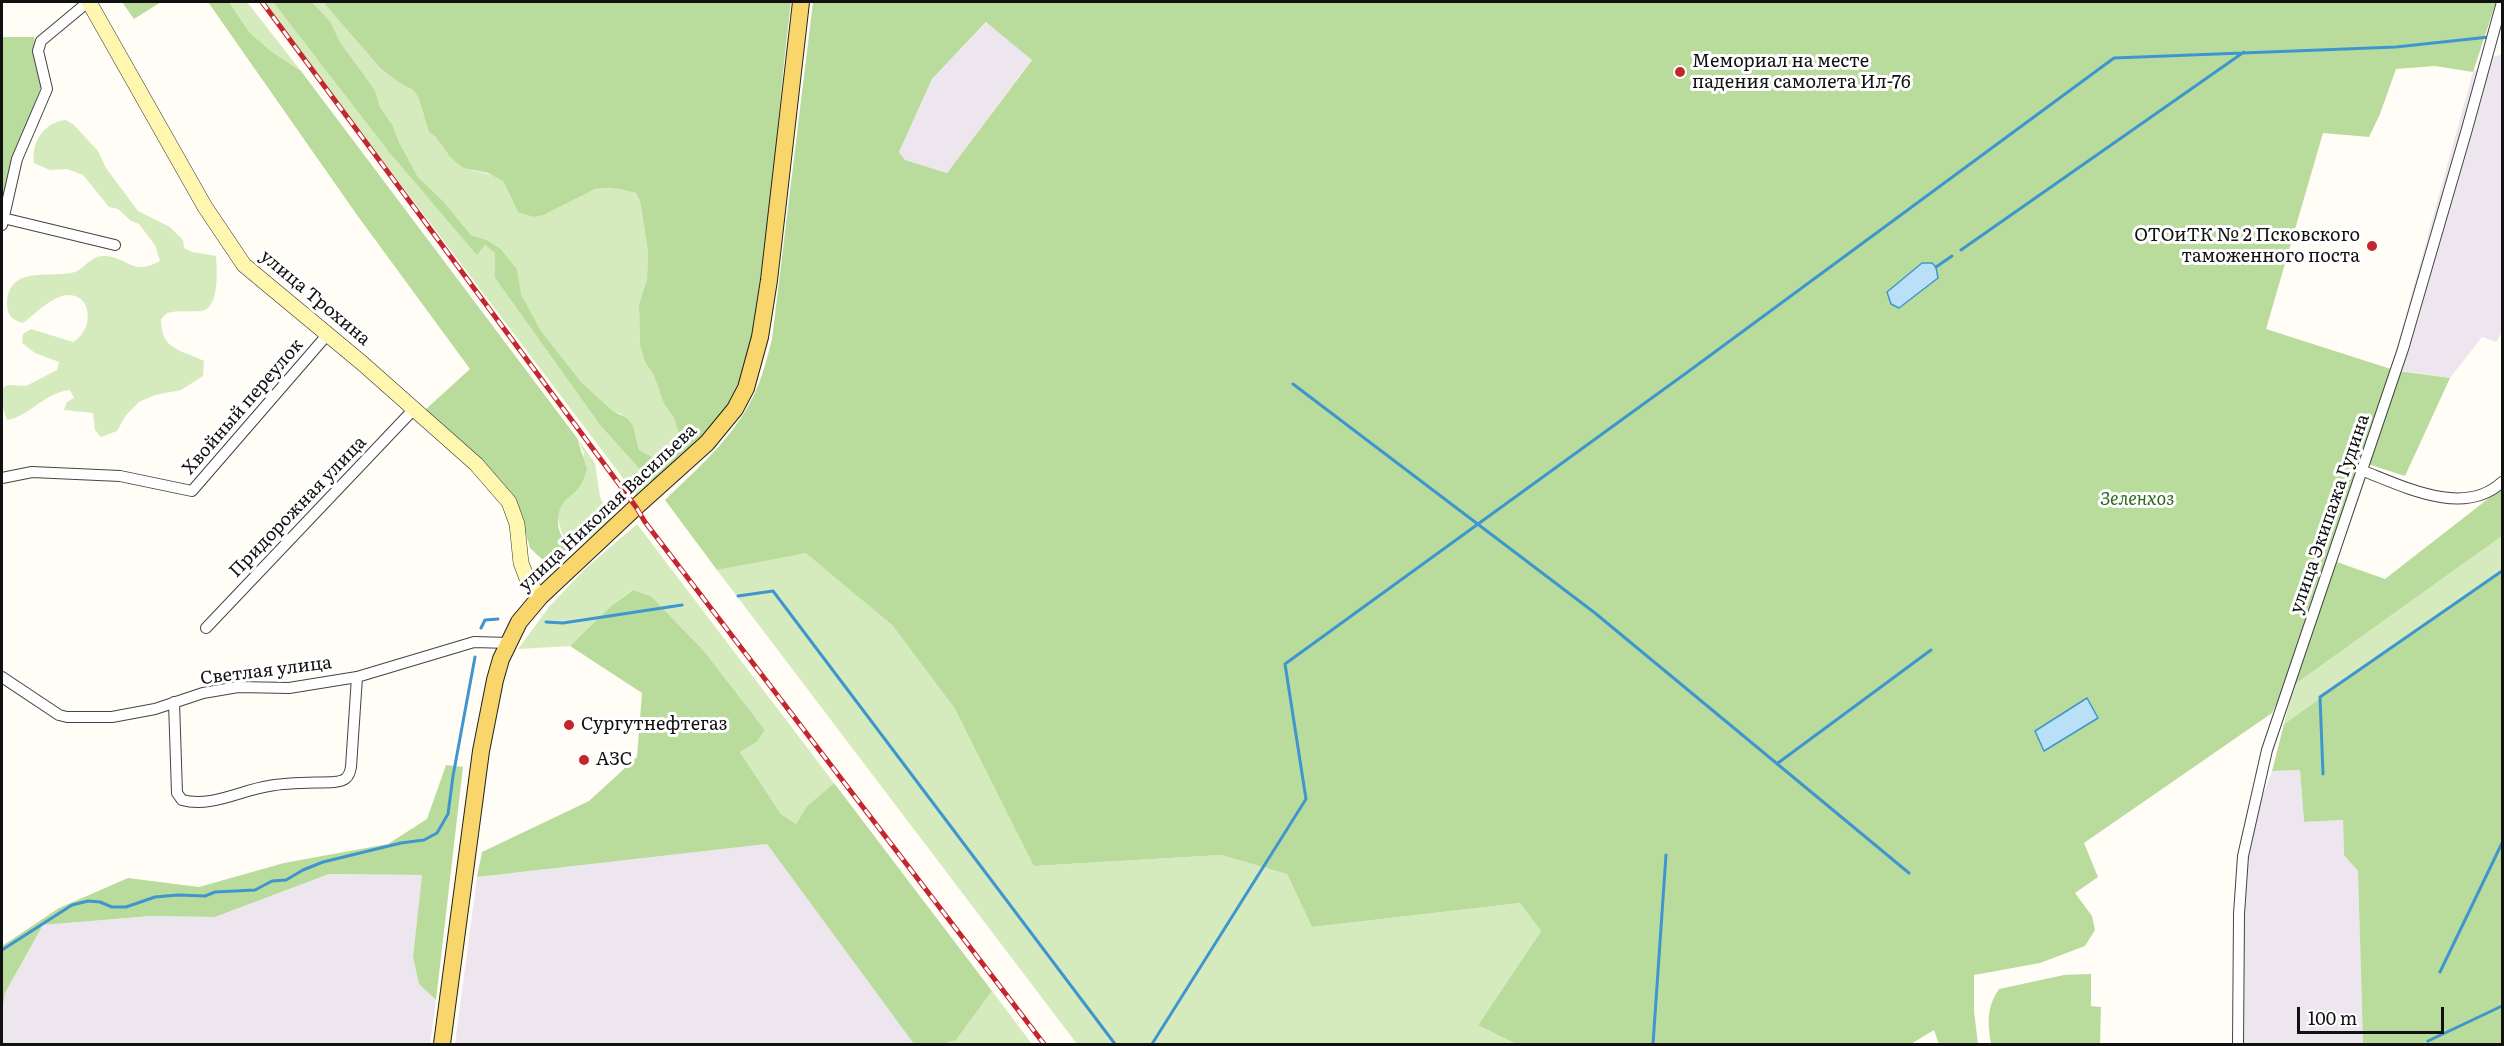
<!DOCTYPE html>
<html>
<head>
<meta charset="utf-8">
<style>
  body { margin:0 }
  #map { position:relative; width:2504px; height:1046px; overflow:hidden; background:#fffdf5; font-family:Literata,serif }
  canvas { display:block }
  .frame { position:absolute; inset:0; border:3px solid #111; pointer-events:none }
  .scale { position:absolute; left:2297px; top:1007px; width:147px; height:27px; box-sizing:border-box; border:3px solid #111; border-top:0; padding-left:8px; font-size:18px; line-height:21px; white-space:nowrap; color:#111; -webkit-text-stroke:4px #fff; paint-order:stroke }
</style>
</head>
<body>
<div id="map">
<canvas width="2504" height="1046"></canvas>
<div class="frame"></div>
<div class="scale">100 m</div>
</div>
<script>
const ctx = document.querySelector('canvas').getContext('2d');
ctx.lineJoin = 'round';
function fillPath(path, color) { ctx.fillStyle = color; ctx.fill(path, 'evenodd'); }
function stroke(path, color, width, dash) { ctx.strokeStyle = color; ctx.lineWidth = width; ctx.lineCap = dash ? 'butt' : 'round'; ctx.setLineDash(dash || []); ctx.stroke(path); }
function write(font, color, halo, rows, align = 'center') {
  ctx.font = font + ' Literata,serif'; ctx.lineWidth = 6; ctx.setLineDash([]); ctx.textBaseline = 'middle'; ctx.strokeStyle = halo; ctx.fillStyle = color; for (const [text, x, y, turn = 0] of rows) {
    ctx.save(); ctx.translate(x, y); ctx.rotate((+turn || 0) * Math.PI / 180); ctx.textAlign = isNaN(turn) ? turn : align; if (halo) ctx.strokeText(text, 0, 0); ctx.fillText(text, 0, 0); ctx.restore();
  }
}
fillPath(new Path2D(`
  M987,22L1032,59L947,173L905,160L899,152L932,79Z
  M2500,55L2502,56V332L2496,342L2482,337L2450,378L2391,369L2473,72L2492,57Z
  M2300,770L2304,822L2343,820L2344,855L2358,871L2363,1044H2241L2244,893L2251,827L2272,771Z
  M767,844L914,1044H455L477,877Z
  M329,874L422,875L413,957L419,984L436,1000L430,1044L2,1043V1014L5,993L43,925L151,916L215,917Z`), '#eee6ef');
fillPath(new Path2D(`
  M229,2H247L301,71L272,52L250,33Z
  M263,2H273L388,151L477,254L485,245L495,253V278L600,425L653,484L638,498Z
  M312,2H323L380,68L398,82L413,90L418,97L423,114L451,158L472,170L496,176L503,181L514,204L534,217C558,211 589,184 613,187C620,188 628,191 636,193L640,201L648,252L647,279L639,304L640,345L645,362L654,376L664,404L674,418L679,434L673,450L659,460L639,450L635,434L621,414L613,411L582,383L541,331L520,293L517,269L501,249L487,240L471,235L443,201L418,177L399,142L393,126L380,107L375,90L340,42L330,21Z
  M66,120L74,125L98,151L106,168L138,211L170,227L183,240L184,248L192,252L216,256C217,270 220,309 201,311C190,312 179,310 167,313L161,319C161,351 181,349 204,361L203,376L181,390L155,395L139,402L126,415L117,431L101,437L95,430L93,413L64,410L67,402L74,398L70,390C43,393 29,417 7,420L2,405V388L8,385L26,386L57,370L59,362L35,353L22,343L23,334L31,329L73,342C97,328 91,288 62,296C47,301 35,314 23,323C12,320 7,315 7,303C9,264 51,279 75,272C85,268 91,256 103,256C128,256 131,277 160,261L155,245L139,224L131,221L118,209L109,207L83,175L67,169L50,170L34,163C31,142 44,122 66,120Z
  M577,438L595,463L600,497L612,520L566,556C569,530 540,513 577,489L584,453Z
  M637,524L834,783L807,806L796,824L781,814L740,752L757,742L765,730L704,651L651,596L632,590L611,606L570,646L518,649L549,607L586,568Z
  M2502,536V569L2284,724L2294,685Z
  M806,552L892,625L955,709L1035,866L1221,855L1287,874L1312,927L1520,903L1541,931L1478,1025L1516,1044H1077L717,570Z
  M992,991L1032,1044H943L956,1040Z`), '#d5ebbd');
fillPath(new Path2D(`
  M122,2H161L134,19Z
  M208,2H229L250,33L272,52L301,71L577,438L587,469C585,476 582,484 577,490C565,501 559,503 558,521C557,534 568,541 566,556L557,564L546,563L530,548L518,504L485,466L425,410L470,369L357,215Z
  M273,2H312L330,21L340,42L375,90L380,107L393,126L399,142L418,177L443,201L471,235L487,240L501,249L517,269L521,294L541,331L582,383L613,411L628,419L633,426L639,450L659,460L673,450L679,434L674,418L664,404L654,376L645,362L640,345L639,304L647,279L648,252L640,201L636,193C621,189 610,186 595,189L543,215L534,217L518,212L503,181L488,173L464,168L451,158L436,137L429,132L418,97L413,90L398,82L380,68L323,2H791C779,96 774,192 759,287C753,324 751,363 732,397C714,431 680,457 653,484L600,425L495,278V253L485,245L477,255L388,151Z
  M813,2H2496L2473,72L2435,66L2396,69L2380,114L2369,137L2323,133L2266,329L2391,369L2282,692L2272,713L2084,843L2098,877L2075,893L2092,916L2095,930L2085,946L2040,963L1974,975V1011L1978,1044H1939L1934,1030L1911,1044H1516L1478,1025L1541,931L1520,903L1312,927L1287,874L1221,855L1034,866L955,709L892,625L806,553L717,570L665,500C697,469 733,438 753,397C762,379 767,358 772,339ZM986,22L1032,60L947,173L905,160L899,152L932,79Z
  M2,37H34L43,82L15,153L2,203Z
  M2399,371L2450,378L2405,476L2368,464Z
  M2502,488V536L2294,685L2337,562L2385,579Z
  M2502,569V1044H2363L2358,871L2344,855L2343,820L2304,822L2300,770L2272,771L2284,724Z
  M633,590L651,596L704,651L765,730L757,742L740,752L781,814L796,824L807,806L834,783L992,991L956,1040L943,1044H914L767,844L477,877L482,852L589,801L637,757L642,693L570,646L611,606Z
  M446,765L463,767L436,1000L419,984L413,957L422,875L329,874L215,917L151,916L43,925L5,993L2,1014V946L59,908L128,878L199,887L284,863L388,844L427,819Z
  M2091,974V1006L2101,1007L2100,1044H1991C1988,1023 1986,1008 1999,989L2064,975Z`), '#b9dc9c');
const water = new Path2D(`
  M1922,263H1932L1936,267L1938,278L1899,308L1891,304L1887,292Z
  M2087,698L2098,718L2044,751L2035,731Z`);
fillPath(water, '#b9e0f7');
stroke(water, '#3f96cf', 1.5);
stroke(new Path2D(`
  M1961,250L2244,52
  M1936,267L1952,256
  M1293,384L1595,613L1909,873
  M738,596L773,591L1115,1044
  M546,622L563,623L682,605
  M481,628L485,620L498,619
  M1778,763L1931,650
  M2323,774L2320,697L2502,571
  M2,950L72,905L88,901L100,902L112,907H126L155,897L178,895L205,896L215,892L255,890L272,881L286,880L303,870L323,862L401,843L424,840L437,833L448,814L453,776L475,657
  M2440,972L2502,843
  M2428,1041L2502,1006
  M1152,1044L1306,799L1285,664L1689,371L2114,58L2396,47L2489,37
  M1653,1044L1666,855`), '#3f96cf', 3);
const street = new Path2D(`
  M3,218L115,245
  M2,225L17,159L47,89L38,51L41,41L88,2
  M2361,470C2403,486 2464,518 2502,482
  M2,478L32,472L120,476L192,491L327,335
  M206,628L414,409
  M2,677L59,715L67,717H112L155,709L203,693L238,687L289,688L357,677L474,642L509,643
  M174,702L177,793L182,800C211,808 241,790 269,786C290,782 313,783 334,782C345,781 349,778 351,767L357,677
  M2238,1044L2239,914L2243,856L2267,750L2403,349L2467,129L2502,2`);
const secondary = new Path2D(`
  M89,2L205,207L244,265L362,363L476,464L509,502L517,524L521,563L528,581L540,597`);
const primary = new Path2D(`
  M442,1044L481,751L495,680L501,659L519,622L540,597L636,507L707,443L735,409L746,388L760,337L769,280L801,2`);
stroke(street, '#444', 12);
stroke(secondary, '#333', 16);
stroke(primary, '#222', 18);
stroke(street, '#fff', 10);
stroke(secondary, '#fff6b0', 15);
stroke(primary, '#f9d66b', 16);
const rail = new Path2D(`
  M262,2L636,507L645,522L1044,1044`);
stroke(rail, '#c4262e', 5);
stroke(rail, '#fff', 3, [9]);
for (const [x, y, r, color] of [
  [1680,72,6,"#c4262e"],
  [2372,246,6,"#c4262e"],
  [569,725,6,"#c4262e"],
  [584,760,6,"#c4262e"]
]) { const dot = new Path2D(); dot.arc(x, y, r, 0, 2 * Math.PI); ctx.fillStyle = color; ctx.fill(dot); stroke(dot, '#fff', 2); }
write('18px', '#111', '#fff', [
  ["Мемориал на месте",1692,62],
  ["падения самолета Ил-76",1692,83],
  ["ОТОиТК № 2 Псковского",2360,236,"right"],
  ["таможенного поста",2360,257,"right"],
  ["Сургутнефтегаз",581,725],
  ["АЗС",596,760]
], 'left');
write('18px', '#111', '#fff', [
  ["улица Трохина",315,298,40],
  ["Хвойный переулок",243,407,-49],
  ["Придорожная улица",298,507,-46],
  ["улица Николая Васильева",608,508,-43],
  ["улица Экипажа Гудина",2330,514,-71],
  ["Светлая улица",266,671,-7]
]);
write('italic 18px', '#2f6b1f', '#fff', [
  ["Зеленхоз",2137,500]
]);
</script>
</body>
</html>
